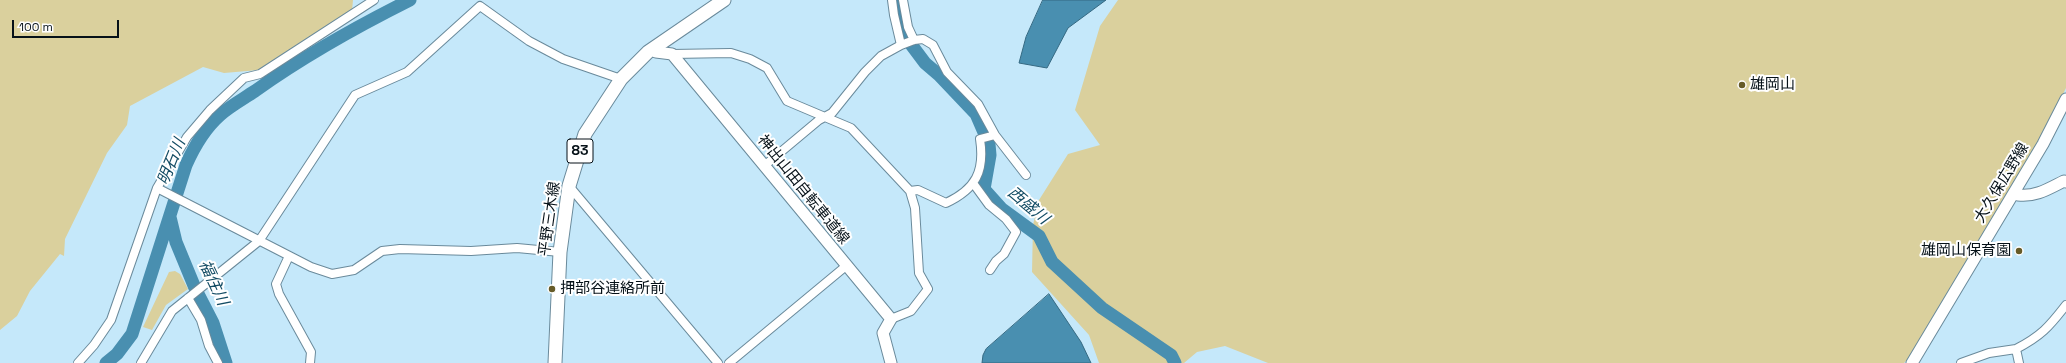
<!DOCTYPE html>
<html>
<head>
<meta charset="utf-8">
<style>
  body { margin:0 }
  #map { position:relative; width:2066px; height:363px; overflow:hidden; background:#c5e8fa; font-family:"Space Grotesk",sans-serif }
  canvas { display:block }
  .scale { position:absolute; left:12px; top:20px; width:107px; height:18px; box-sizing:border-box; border:2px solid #061118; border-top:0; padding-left:5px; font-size:12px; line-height:14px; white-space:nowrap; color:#061118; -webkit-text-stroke:3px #fff; paint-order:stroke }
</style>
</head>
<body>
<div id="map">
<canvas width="2066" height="363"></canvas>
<div class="scale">100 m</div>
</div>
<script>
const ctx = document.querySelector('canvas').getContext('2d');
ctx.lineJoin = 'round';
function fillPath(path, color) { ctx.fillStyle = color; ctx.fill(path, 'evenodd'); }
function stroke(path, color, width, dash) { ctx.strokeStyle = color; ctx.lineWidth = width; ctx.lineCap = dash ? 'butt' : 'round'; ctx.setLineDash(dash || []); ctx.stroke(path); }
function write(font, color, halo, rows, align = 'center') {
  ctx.font = font + ' "Space Grotesk","Noto Sans JP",sans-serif'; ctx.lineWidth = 4; ctx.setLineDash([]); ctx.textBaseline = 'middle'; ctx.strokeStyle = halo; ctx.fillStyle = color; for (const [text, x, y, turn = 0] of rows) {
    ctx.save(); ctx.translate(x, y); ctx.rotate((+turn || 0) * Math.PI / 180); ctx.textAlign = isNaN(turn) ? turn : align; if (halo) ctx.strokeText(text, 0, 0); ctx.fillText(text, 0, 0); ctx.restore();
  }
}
fillPath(new Path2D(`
  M0,0H353L352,11L259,70L224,73L203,67L130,106L127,125L107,153L65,239L64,256L60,254L30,291L17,316L0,330Z
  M1118,0H2066V88L2040,141L1915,352L1904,363H1268L1225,346L1197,352L1184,363H1099L1089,335L1032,272L1033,225L1039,200L1068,154L1100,145L1075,110L1100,26Z
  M175,271L180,274L188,289L166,305L152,330L143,327L169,272Z`), '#dad09d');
const water = new Path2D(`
  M1043,0H1106L1068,28L1047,68L1019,63L1026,37Z
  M1049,294L1081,342L1091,363H982L983,355L986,349Z`);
fillPath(water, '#498fb0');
stroke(water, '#356982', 1);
stroke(new Path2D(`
  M897,0L907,39L925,63L939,75L976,114L989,144L990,155L984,189L1002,209L1039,236L1052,262L1102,308L1171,355L1175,363
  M170,217L176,242L195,288L213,323L226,363
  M106,363L117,354L132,334L186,165C194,147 204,129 220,115C230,106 243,99 255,91C304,56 356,27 410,0`), '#498fb0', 13);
const street = new Path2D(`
  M892,0L894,15L901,45
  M903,0L908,27L914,40
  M672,54L731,53L750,59L767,68L787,101L851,128L910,191L915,208L919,273L928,289L911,311L891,319
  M764,166L819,120L832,113L865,72L881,56L901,45L914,40L923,39L933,45L947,72L978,104L995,135L1026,175
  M973,183L989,205L1006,219L1016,232L1004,254L996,261L990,270
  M569,186L718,363
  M157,188L311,267L332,274L354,270L382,251L400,249L471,251L517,248L560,252
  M910,191L918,190L946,203C976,189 985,171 980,139L995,135
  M289,256L276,284L279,294L311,352L310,363
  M188,298L201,320L209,346L218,363
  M78,363L94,345L111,320L157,188L187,137L210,110L244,78L260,74L374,0
  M141,363L172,311L259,241L355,95L407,72L480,6L529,41L563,59L621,79
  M729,363L846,266
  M1961,363L1989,353L2016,349
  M2019,363L2016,349C2041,336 2049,327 2066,305`);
const secondary = new Path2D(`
  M656,52L672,54L891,319L883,333L891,363
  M2018,195C2036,197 2048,189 2064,181L2066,182
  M1912,363L2043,144L2066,99`);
const primary = new Path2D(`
  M555,363L560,252L569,186L585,134L621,79L648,52L724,0`);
stroke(street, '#6a8a9b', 10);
stroke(secondary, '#6a8a9b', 13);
stroke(primary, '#6a8a9b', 15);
stroke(street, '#fff', 8);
stroke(secondary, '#fff', 11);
stroke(primary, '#fff', 13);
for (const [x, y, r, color] of [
  [1742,85,4,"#665b28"],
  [2019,251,4,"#665b28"],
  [552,289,4,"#665b28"]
]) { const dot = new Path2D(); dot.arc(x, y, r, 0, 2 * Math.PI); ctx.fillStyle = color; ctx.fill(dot); stroke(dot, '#fff', 1.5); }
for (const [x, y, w] of [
  [580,151,26]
]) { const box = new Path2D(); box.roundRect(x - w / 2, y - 12, w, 24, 3); ctx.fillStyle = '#fff'; ctx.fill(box); stroke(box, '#061118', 1); }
write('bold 14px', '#061118', null, [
  ["83",580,151]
]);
write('15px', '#061118', '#fff', [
  ["雄岡山",1750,85],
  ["雄岡山保育園",2011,251,"right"],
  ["押部谷連絡所前",560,289]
], 'left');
write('15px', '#061118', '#fff', [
  ["大久保広野線",2002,183,-59],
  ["神出山田自転車道線",803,190,51],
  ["平野三木線",550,219,-82]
]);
write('italic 16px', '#134c64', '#fff', [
  ["明石川",172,162,-68],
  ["西盛川",1028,206,40],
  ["福住川",213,283,65]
]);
</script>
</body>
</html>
